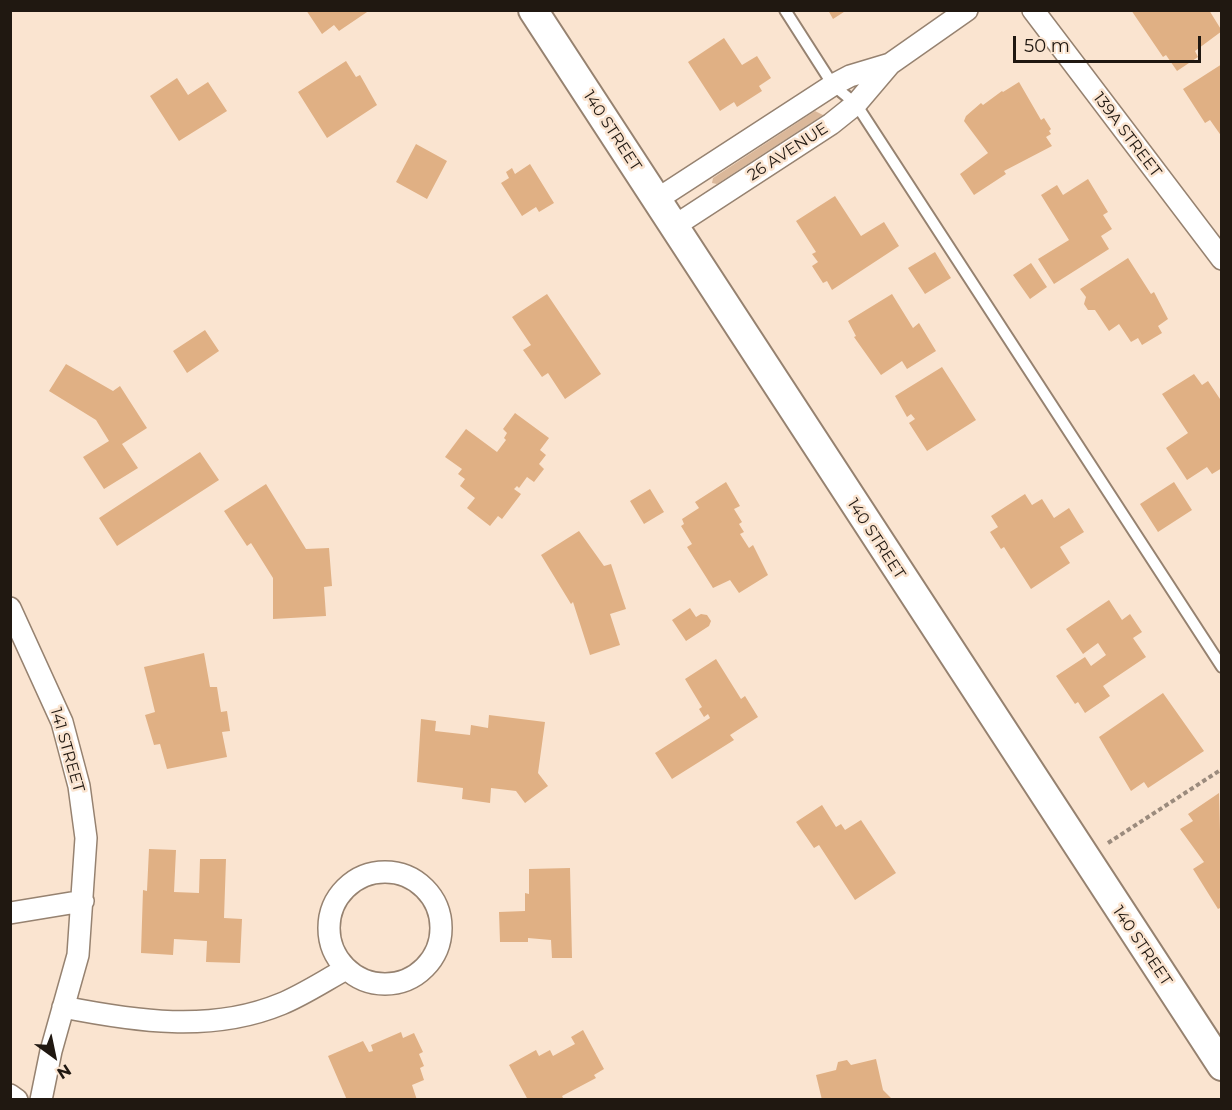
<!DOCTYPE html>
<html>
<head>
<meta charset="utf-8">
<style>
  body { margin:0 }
  #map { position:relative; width:1232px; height:1110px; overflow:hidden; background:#fae4d0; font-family:Montserrat,sans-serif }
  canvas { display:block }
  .frame { position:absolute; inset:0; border:12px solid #201811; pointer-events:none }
  .north { position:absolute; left:24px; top:1026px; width:60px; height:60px; -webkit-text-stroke:4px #fae4d0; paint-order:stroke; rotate:147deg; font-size:16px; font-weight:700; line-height:24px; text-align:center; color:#201811 }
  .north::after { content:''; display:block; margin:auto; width:21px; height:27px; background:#201811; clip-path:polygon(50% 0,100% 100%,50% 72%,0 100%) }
  .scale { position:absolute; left:1013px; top:36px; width:188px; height:27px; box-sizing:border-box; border:3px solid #201811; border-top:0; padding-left:8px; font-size:18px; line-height:21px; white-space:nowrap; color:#201811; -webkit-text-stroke:4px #fae4d0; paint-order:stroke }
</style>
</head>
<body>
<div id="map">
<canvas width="1232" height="1110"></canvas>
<div class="frame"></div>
<div class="north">N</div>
<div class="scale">50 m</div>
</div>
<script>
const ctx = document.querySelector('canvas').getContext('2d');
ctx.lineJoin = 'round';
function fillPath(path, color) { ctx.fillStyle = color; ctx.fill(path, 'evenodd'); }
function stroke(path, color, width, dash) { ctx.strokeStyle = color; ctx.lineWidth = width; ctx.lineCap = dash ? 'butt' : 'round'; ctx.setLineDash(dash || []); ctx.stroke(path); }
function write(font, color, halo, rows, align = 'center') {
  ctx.font = font + ' Montserrat,sans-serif'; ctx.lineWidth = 5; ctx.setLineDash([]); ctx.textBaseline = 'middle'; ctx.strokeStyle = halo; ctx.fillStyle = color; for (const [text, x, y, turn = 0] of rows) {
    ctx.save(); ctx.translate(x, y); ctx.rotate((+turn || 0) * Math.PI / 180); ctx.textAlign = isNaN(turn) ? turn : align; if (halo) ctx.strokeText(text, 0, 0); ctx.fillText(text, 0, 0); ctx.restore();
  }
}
fillPath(new Path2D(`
  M815,111L823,115L717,184L712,183L713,178Z`), '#dbb89a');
fillPath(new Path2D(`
  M306,10H370L339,31L334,25L322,34Z
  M828,10H847L833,19Z
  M1131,10H1209L1222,31L1195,51L1198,57L1177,71L1166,55L1163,57Z
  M724,38L742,65L757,56L771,78L759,86L762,91L737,107L734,102L720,111L688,62Z
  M346,61L356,77L360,75L377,105L327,138L298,92Z
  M1222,64V137L1210,120L1205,123L1183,89Z
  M177,78L188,95L208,82L227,111L179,141L150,96Z
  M1019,82L1041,120L1044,118L1051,129L1049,131L1051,134L1046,137L1052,146L1004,171L1006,174L974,195L960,174L988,153L964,121L966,116L981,103L983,105L1002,91L1003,92Z
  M416,144L447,161L427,199L396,182Z
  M530,164L554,203L539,212L536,207L522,216L501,183L509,178L506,172L512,168L515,174Z
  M1088,179L1108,212L1103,215L1112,229L1101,236L1109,249L1054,284L1038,259L1069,240L1041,195L1057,185L1063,195Z
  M835,196L861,236L884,222L899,246L832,290L827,281L823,283L812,266L818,262L812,254L816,252L796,221Z
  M935,252L951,278L925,294L908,268Z
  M1128,258L1151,294L1154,292L1168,319L1158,326L1162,333L1142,345L1138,338L1131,342L1119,324L1109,331L1095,310H1088L1084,304L1086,297L1080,289Z
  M1031,263L1047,287L1030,299L1013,275Z
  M547,294L601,374L565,399L548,373L542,377L523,350L531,345L512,317Z
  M892,294L913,328L919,323L936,351L907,369L902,361L881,375L854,337L856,336L848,321Z
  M205,330L219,351L187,373L173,351Z
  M66,364L113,391L120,386L147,428L122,444L138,468L104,489L83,457L109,441L96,420L49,391Z
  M942,367L976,420L927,451L909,423L915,419L911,414L907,417L895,396Z
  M1194,374L1202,385L1208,381L1222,402V468L1212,474L1207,467L1187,480L1166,448L1188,433L1162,394Z
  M515,413L549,438L540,450L546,455L539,464L544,469L534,482L527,477L519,488L517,486L514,489L521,494L502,519L498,516L490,526L467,508L475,498L460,486L465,479L458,474L462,469L445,457L466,429L497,452L506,440L504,438L507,433L503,429Z
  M200,452L219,480L117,546L99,518Z
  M726,482L740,506L734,509L742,522L739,524L744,532L740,534L749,548L753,545L768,575L739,593L730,580L713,588L687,547L692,544L681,526L684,524L682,519L699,508L695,502Z
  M1174,482L1192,510L1158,532L1140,504Z
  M266,484L306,549L329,548L332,586L324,587L326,616L273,619V578L251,543L247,546L224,511Z
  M650,489L664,512L644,524L630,501Z
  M1025,494L1032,505L1042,499L1054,518L1069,508L1084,532L1060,547L1070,563L1031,589L1004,547L1001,549L990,532L998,527L991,516Z
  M579,531L604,566L611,564L626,609L610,614L620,645L590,655L573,602L571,604L541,555Z
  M1109,600L1122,620L1130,614L1142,632L1133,638L1146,657L1103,686L1110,696L1085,713L1078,702L1075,704L1056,676L1085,657L1091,666L1106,655L1098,643L1083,654L1066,629Z
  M690,608L696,617L701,614L707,615L711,621L709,626L686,641L672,620Z
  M204,653L210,687H217L221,712L227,711L230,731L222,732L227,757L167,769L160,744L154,745L145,715L155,712L144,667Z
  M716,659L741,699L745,696L758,717L730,735L734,740L672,779L655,753L710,718L708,714L704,717L699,709L702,707L685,679Z
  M1163,693L1204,751L1148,788L1144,782L1131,791L1099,737Z
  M489,715L545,722L538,773L548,786L525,803L516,791L491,788L490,803L462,799L463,788L417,782L421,719L436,721L435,731L470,735L471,725L488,728Z
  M1219,793L1222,907L1218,909L1193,869L1204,862L1180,829L1193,821L1188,814Z
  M822,805L836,827L841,824L845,830L861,820L896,873L855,900L819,845L814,848L796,822Z
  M149,849L176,850L174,892L199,893L200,859H226L224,918L242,919L240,963L206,962L207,941L174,939L173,955L141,953L143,890L147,891Z
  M570,868L572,958H552L551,940L528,938V942H500L499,912L525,911V893L529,894V869Z
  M583,1030L604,1069L594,1075L596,1078L562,1096L564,1100H528L509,1065L536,1050L539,1056L550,1050L553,1056L575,1044L571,1037Z
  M401,1032L403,1038L414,1033L423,1052L419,1054L424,1066L420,1068L424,1080L412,1085L417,1100H347L328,1056L363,1041L369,1052L373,1051L371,1045Z
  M876,1059L883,1090L893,1100H822L816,1075L836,1070L838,1062L847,1060L851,1065Z`), '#e0b084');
const lane = new Path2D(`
  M785,10L833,85L856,104L1222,667`);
const street = new Path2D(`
  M1033,10L1222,259
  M656,200L833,85L850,76L890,64
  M673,227L831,124L856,104L890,64L967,10
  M10,608L62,722L79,786L86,838L78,955L51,1051L41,1100
  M329 928a56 56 0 1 1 112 0a56 56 0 1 1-112 0Z
  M10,913L83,901
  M63,1007C134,1021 211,1033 281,1004C303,995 324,981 346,969
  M10,1095L17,1100`);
const secondary = new Path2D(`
  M533,10L1222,1066`);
stroke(lane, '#968270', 14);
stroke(street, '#968270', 24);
stroke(secondary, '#968270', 32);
stroke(new Path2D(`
  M1108,843L1222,769`), '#9b8b7d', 4, [4.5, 3]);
stroke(lane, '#fff', 10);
stroke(street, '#fff', 21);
stroke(secondary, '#fff', 28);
write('16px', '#201811', '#fae4d0', [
  ["140 STREET",612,131,57],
  ["139A STREET",1127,135,53],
  ["26 AVENUE",788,152,-33],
  ["140 STREET",876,539,57],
  ["141 STREET",67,750,74],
  ["140 STREET",1142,946,56]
]);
</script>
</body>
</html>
